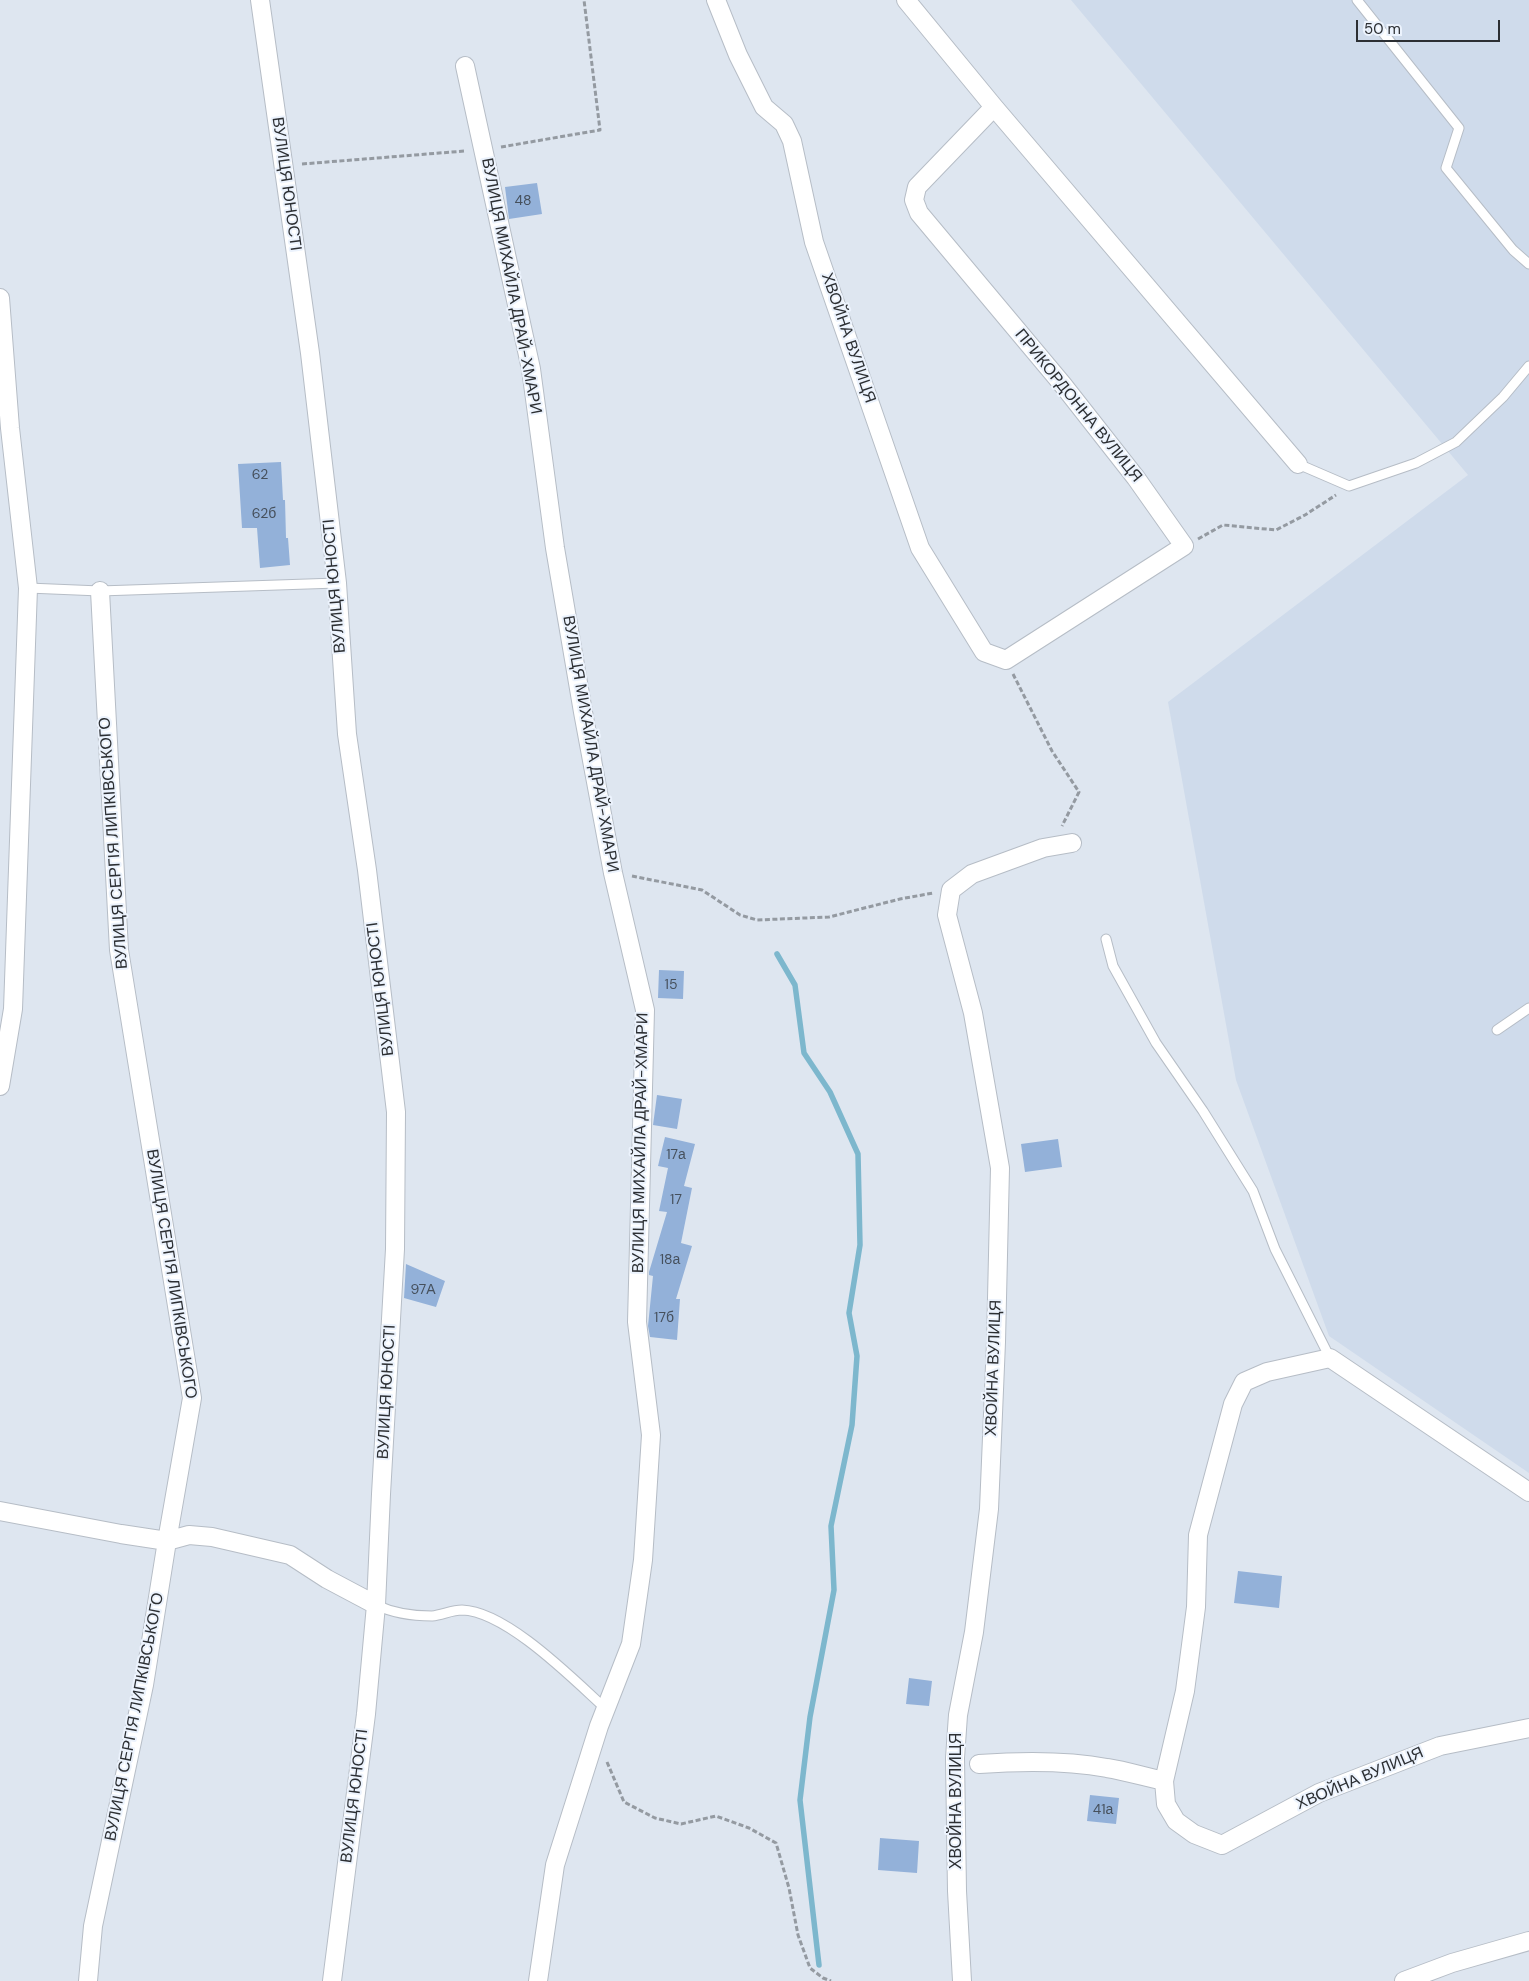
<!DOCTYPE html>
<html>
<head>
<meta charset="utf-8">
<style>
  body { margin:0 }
  #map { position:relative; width:1529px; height:1981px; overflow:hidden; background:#dee6f0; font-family:"DM Sans",sans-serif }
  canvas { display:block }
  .scale { position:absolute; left:1356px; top:20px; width:144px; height:22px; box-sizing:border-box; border:2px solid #2c2f33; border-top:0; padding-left:6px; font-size:15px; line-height:18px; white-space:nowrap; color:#2c2f33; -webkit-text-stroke:4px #ecf3fd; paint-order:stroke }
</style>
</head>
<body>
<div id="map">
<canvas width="1529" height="1981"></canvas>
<div class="scale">50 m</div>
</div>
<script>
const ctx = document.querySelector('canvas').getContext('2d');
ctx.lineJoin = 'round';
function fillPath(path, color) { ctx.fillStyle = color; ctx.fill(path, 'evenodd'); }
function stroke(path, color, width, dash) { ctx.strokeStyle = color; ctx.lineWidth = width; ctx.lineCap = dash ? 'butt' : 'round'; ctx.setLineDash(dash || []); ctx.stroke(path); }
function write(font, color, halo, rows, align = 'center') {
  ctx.font = font + ' "DM Sans",sans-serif'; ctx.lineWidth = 4; ctx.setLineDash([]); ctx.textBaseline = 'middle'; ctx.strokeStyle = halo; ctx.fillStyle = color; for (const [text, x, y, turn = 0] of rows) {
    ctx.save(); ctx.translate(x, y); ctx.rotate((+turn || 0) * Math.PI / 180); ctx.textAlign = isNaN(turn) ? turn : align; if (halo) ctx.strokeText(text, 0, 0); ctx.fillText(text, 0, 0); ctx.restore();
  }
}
fillPath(new Path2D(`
  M1071,0H1529V1473L1329,1336L1236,1080L1168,702L1468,475Z`), '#cfdbeb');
stroke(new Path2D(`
  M777,954L795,985L804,1053L830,1092L858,1154L860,1245L849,1313L857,1356L852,1425L831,1526L834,1590L810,1717L800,1800L819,1965`), '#7db7cd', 5.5);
fillPath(new Path2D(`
  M537,183L542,214L509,219L505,187Z
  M281,462L283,500H285L286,538H288L290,565L260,568L257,528H242L238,464Z
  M659,970L684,971L683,999L658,998Z
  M657,1095L682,1099L677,1129L653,1125Z
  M665,1137L695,1144L684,1186L692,1188L681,1243L692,1246L676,1299H680L677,1340L650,1337L648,1326L653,1276L649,1275V1272L667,1212L659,1211L668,1168L658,1166Z
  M1058,1139L1062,1167L1025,1172L1021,1144Z
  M406,1264L445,1281L436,1307L404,1298Z
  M1238,1571L1282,1576L1279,1608L1234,1603Z
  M909,1678L932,1681L929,1706L906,1704Z
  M1090,1795L1119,1798L1116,1824L1087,1821Z
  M880,1838L919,1841L917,1873L878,1870Z`), '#93b1d9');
const lane = new Path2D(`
  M1357,0L1459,128L1446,168L1513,250L1529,264
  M1298,464L1349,486L1416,463L1456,442L1503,397L1529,366
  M28,588L100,591L337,583
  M1106,939L1113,966L1156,1043L1203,1111L1253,1191L1275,1249L1330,1358
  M1497,1030L1529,1008
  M376,1605C393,1613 413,1616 432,1616C442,1615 452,1610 462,1610C506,1611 573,1679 605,1708`);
const street = new Path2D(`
  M260,0L310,353L337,583L347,734L367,870L396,1112L395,1249L381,1494L376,1605L366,1714L332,1981
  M716,0L738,55L764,107L784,124L792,141L814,242L920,548L984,652L1006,660L1184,546L1136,478L1063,385L919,213L914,200L917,187L994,107
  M906,0L994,107L1298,464
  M465,66L531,369L555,548L583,712L613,873L645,1010L637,1322L651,1435L643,1560L631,1644L599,1726L555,1865L538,1981
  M0,298L10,428L28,588L13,1009L0,1086
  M1529,1492L1330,1358L1267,1372L1244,1382L1233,1404L1198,1535L1196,1607L1185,1691L1164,1781L1166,1804L1176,1821L1194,1834L1222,1845L1319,1793L1440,1746L1529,1728
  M0,1511L121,1534L167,1541L189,1535L212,1537L290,1555L327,1579L376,1605
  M979,1764C1021,1761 1065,1760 1107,1768C1126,1771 1145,1777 1164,1781
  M88,1981L93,1926L144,1685L167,1541L192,1398L119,950L100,591
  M962,1981L957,1891L955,1758L958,1715L974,1632L989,1509L996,1342L1000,1168L973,1013L947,915L951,890L972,874L1043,848L1072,843
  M1404,1981L1452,1963L1529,1941`);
stroke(lane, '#b6bdc6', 11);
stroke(street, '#b6bdc6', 20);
stroke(new Path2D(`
  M501,147L600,130L584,0
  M302,164L465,151
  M1198,539L1223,525L1276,530L1305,515L1336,495
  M1013,674L1052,751L1079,792L1062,826
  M632,876L702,890L740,915L757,920L829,917L900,899L933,893
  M607,1762L624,1802L655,1818L681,1824L716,1816L749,1828L776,1843L789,1888L798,1935L810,1968L823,1978L831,1981`), '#949aa1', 3, [5, 2.5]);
stroke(lane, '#fff', 9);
stroke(street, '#fff', 18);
write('14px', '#46505c', null, [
  ["48",523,201],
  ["62",260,475],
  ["62б",264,514],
  ["15",671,985],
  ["17а",676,1155],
  ["17",676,1200],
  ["18а",670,1260],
  ["97А",423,1290],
  ["17б",664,1318],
  ["41а",1103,1810]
]);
write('16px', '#2c2f33', '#ecf3fd', [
  ["ВУЛИЦЯ ЮНОСТІ",286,184,82],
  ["ВУЛИЦЯ МИХАЙЛА ДРАЙ-ХМАРИ",511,286,79],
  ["ХВОЙНА ВУЛИЦЯ",848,338,71],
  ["ПРИКОРДОННА ВУЛИЦЯ",1078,406,51],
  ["ВУЛИЦЯ ЮНОСТІ",335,586,-95],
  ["ВУЛИЦЯ МИХАЙЛА ДРАЙ-ХМАРИ",590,744,80],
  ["ВУЛИЦЯ СЕРГІЯ ЛИПКІВСЬКОГО",114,843,-94],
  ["ВУЛИЦЯ ЮНОСТІ",381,989,-97],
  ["ВУЛИЦЯ МИХАЙЛА ДРАЙ-ХМАРИ",641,1143,-89],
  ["ВУЛИЦЯ СЕРГІЯ ЛИПКІВСЬКОГО",171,1274,81],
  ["ХВОЙНА ВУЛИЦЯ",994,1368,-88],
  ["ВУЛИЦЯ ЮНОСТІ",387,1392,-87],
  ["ВУЛИЦЯ СЕРГІЯ ЛИПКІВСЬКОГО",135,1717,-79],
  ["ХВОЙНА ВУЛИЦЯ",1360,1779,-23],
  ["ВУЛИЦЯ ЮНОСТІ",355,1796,-83],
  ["ХВОЙНА ВУЛИЦЯ",957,1801,-90]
]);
</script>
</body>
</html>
